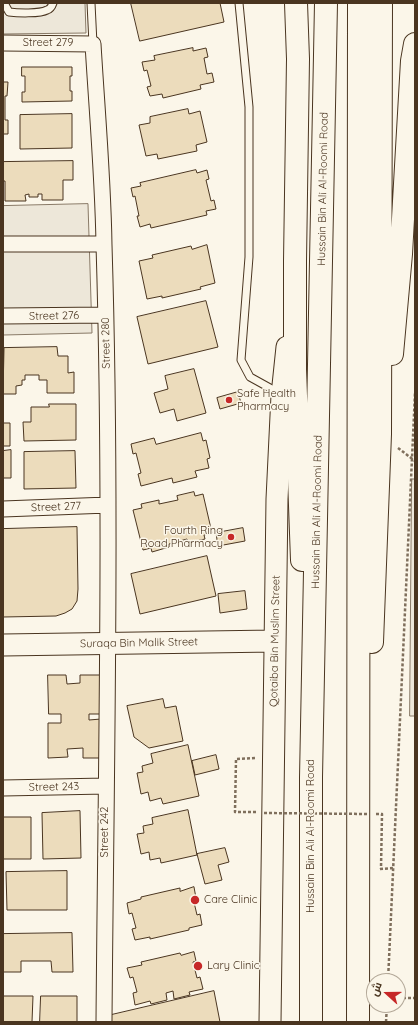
<!DOCTYPE html>
<html>
<head>
<meta charset="utf-8">
<style>
  body { margin:0 }
  #map { position:relative; width:418px; height:1025px; overflow:hidden; background:#fbf6e9; font-family:Quicksand,Cairo,sans-serif }
  canvas { display:block }
  .frame { position:absolute; inset:0; border:4px solid #4a3520; pointer-events:none }
  .north { position:absolute; left:366px; top:973px; width:40px; height:40px; box-sizing:border-box; background:#fbf6e9; border:1px solid #b4a999; border-radius:50%; rotate:291deg; font-size:11px; font-weight:700; line-height:16px; text-align:center; color:#4a3520 }
  .north::after { content:''; display:block; margin:auto; width:14px; height:18px; background:#c62828; clip-path:polygon(50% 0,100% 100%,50% 72%,0 100%) }
</style>
</head>
<body>
<div id="map">
<canvas width="418" height="1025"></canvas>
<div class="frame"></div>
<div class="north">ش</div>
</div>
<script>
const ctx = document.querySelector('canvas').getContext('2d');
ctx.lineJoin = 'round';
function fillPath(path, color) { ctx.fillStyle = color; ctx.fill(path, 'evenodd'); }
function stroke(path, color, width, dash) { ctx.strokeStyle = color; ctx.lineWidth = width; ctx.lineCap = dash ? 'butt' : 'round'; ctx.setLineDash(dash || []); ctx.stroke(path); }
function write(font, color, halo, rows, align = 'center') {
  ctx.font = font + ' Quicksand,sans-serif'; ctx.lineWidth = 3; ctx.setLineDash([]); ctx.textBaseline = 'middle'; ctx.strokeStyle = halo; ctx.fillStyle = color; for (const [text, x, y, turn = 0] of rows) {
    ctx.save(); ctx.translate(x, y); ctx.rotate((+turn || 0) * Math.PI / 180); ctx.textAlign = isNaN(turn) ? turn : align; if (halo) ctx.strokeText(text, 0, 0); ctx.fillText(text, 0, 0); ctx.restore();
  }
}
const parking = new Path2D(`
  M3,3H85L86,33L3,34Z
  M88,204L92,333L3,335V206Z
  M412,479H415V716H410Z`);
fillPath(parking, '#ede7d9');
stroke(parking, '#887966', 1);
const building = new Path2D(`
  M131,3H220L224,22L140,41Z
  M193,48V51L206,48L208,57L204,58L207,74L212,73L214,82L200,85L201,89L163,98L162,94L150,96L147,87L151,86L147,70L144,71L142,62L155,60L154,56Z
  M22,67H72V76H70V91H72V101L22,102V92H25V76H22Z
  M3,82H8L7,96H5V120H8V134H3Z
  M188,109L189,114L200,111L207,142L196,145L197,151L158,159L157,154L146,156L139,125L150,123V117Z
  M72,114V148L20,149V115Z
  M73,161V180H63V200H42V194H38V197H29V194L25,195L26,201H5V181H3V162Z
  M196,170L197,173L207,170L209,179L206,180L211,201L214,200L216,209L206,211L207,215L151,228L150,224L140,227L137,216H139L135,196L133,197L131,188L141,186L140,183Z
  M207,245L215,283L200,287L201,289L162,298V296L147,299L139,261L153,258L152,255L191,246L192,249Z
  M206,301L218,347L148,364L137,317Z
  M57,347L58,356H68V373L74,372V393H47V380H39V375H25V380H22V385L16,386V394H3L4,348Z
  M194,369L206,413L177,421L174,409L160,413L154,393L168,389L165,376Z
  M238,392L241,403L220,409L217,398Z
  M49,404H76V440L24,441L23,422H31V407H49Z
  M3,423H10V446H3Z
  M201,433L203,441L206,440L210,458L207,459L209,468L195,471L197,477L173,483L172,478L141,486L138,474L141,473L136,453L133,454L131,444L154,438L156,444Z
  M11,450V478H3V451Z
  M75,451L76,488L24,489V452Z
  M194,492L195,496L203,494L212,533L204,535L205,539L188,543L187,539L169,544V547L152,552L151,548L143,550L133,510L142,508L141,504L159,500V504L178,500L177,496Z
  M77,527L78,589L77,601L72,609L65,613L56,616L3,617V529Z
  M243,528L245,541L218,546L216,533Z
  M207,556L216,596L140,614L131,574Z
  M245,591L247,609L220,613L218,594Z
  M48,675H66L67,684L80,683V675H101L102,714H89V720L101,719L102,758H83V748L67,749L68,757L48,758V723H61V714H49Z
  M163,699L165,708L176,706L183,741L149,748L134,737L127,706Z
  M188,745L199,796L163,804L161,798L150,801L148,792L141,794L137,773L143,772L142,766L153,763L151,754Z
  M216,755L219,769L195,775L192,761Z
  M188,810L197,855L161,863L160,858L150,860L149,852L141,854L137,834L144,833L143,826L153,824L152,818Z
  M80,811L81,858L43,859L42,813Z
  M3,817H31V859H3Z
  M225,848L229,862L218,865L222,880L205,884L197,854Z
  M67,871V910H7L6,872Z
  M194,887L196,898H193L197,915L200,914L202,925L189,928V930L150,939V937L135,940L132,929L136,928L132,913L129,914L127,903L141,899V897L180,888V891Z
  M72,933L73,972H52L51,961H21V972H3V934Z
  M194,952L196,961L193,962L197,978L200,977L203,989L189,992L190,995L174,999L173,991L166,993L167,1000L151,1004L150,1001L135,1005L133,993L137,992L133,977L130,978L127,968L142,965L141,962L180,953L181,955Z
  M214,991L220,1022H108L107,1016Z
  M3,996H33L32,1022H3Z
  M41,996H77V1022H40Z`);
fillPath(building, '#ecdcbc');
stroke(building, '#4a3520', 1);
const lane = new Path2D(`
  M4,3L9,12C17,13 40,14 47,10C51,9 52,6 53,3
  M91,3L93,44
  M239,3L249,107V257L241,360L250,377L279,393`);
const street = new Path2D(`
  M3,43L93,44C97,111 103,178 104,245C112,504 106,763 104,1022
  M3,244H104
  M3,316L105,315
  M3,509L108,505
  M3,788L106,786`);
const secondary = new Path2D(`
  M3,645L274,641
  M270,1022L277,499L282,395L287,347`);
const highway = new Path2D(`
  M296,3L298,59L295,261V369L302,560
  M392,354L401,254L412,61L415,44
  M372,642L380,434L381,3
  M311,1022V777L326,3
  M358,1022L359,3`);
stroke(lane, '#4a3520', 9);
stroke(street, '#4a3520', 17);
stroke(secondary, '#4a3520', 23);
stroke(highway, '#4a3520', 24);
stroke(new Path2D(`
  M398,448L415,461
  M256,812H235L236,759L256,758
  M376,814H382L381,869
  M380,869L394,868
  M388,981L415,393
  M398,998H415
  M386,1022L387,1005`), '#7f6f5c', 2.5, [3, 2]);
stroke(lane, '#fbf6e9', 7);
stroke(street, '#fbf6e9', 15);
stroke(secondary, '#fbf6e9', 21);
stroke(highway, '#fbf6e9', 22);
stroke(new Path2D(`
  M264,813L368,814`), '#7f6f5c', 2.5, [3, 2]);
for (const [x, y, r, color] of [
  [229,400,4,"#c62828"],
  [231,537,4,"#c62828"],
  [195,900,5,"#c62828"],
  [198,966,5,"#c62828"]
]) { const dot = new Path2D(); dot.arc(x, y, r, 0, 2 * Math.PI); ctx.fillStyle = color; ctx.fill(dot); stroke(dot, '#fbf6e9', 1.5); }
write('11px', '#4a3520', '#fbf6e9', [
  ["Street 279",48,43],
  ["Hussain Bin Ali Al-Roomi Road",323,189,-89],
  ["Street 276",54,316,-1],
  ["Street 280",106,343,-91],
  ["Street 277",56,507,-2],
  ["Hussain Bin Ali Al-Roomi Road",317,512,-89],
  ["Qotaiba Bin Muslim Street",275,641,-89],
  ["Suraqa Bin Malik Street",139,643,-1],
  ["Street 243",54,787,-1],
  ["Street 242",105,832,-90],
  ["Hussain Bin Ali Al-Roomi Road",311,836,-90]
]);
write('11px', '#4a3520', '#fbf6e9', [
  ["Safe Health",237,394],
  ["Pharmacy",237,407],
  ["Fourth Ring",223,531,"right"],
  ["Road Pharmacy",223,544,"right"],
  ["Care Clinic",204,900],
  ["Lary Clinic",207,966]
], 'left');
</script>
</body>
</html>
